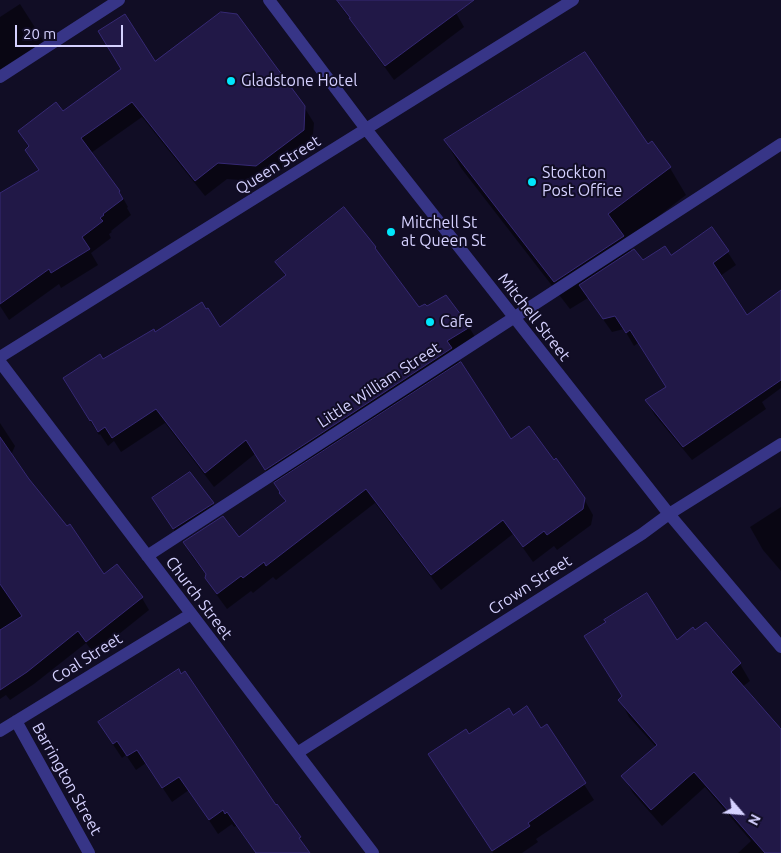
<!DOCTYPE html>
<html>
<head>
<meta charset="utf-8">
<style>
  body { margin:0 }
  #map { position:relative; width:781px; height:853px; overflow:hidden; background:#110d25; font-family:Ubuntu,sans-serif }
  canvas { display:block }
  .north { position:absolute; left:716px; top:788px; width:50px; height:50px; -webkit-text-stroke:4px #110d25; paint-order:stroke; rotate:117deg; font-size:14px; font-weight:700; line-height:20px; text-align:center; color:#d5d1ff }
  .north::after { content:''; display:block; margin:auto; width:18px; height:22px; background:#d5d1ff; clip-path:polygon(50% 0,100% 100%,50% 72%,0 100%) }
  .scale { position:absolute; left:15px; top:25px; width:108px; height:22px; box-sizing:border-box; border:2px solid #d5d1ff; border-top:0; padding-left:6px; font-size:15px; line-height:18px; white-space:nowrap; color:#d5d1ff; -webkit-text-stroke:4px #110d25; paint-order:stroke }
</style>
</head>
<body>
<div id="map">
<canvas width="781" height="853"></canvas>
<div class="north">N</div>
<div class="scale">20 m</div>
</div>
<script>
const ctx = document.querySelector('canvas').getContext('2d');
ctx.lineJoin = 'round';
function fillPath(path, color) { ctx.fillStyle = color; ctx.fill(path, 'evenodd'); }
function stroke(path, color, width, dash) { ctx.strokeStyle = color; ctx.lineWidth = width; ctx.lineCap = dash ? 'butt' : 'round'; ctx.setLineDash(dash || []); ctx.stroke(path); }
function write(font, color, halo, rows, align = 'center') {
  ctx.font = font + ' Ubuntu,sans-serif'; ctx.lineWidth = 4; ctx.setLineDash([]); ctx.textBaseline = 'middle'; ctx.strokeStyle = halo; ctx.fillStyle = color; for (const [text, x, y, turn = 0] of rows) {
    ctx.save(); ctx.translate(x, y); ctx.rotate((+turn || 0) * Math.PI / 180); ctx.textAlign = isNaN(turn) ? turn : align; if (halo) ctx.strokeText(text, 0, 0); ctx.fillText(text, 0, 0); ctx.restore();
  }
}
fillPath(new Path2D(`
  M336,0H447L456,13L464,27L394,80Z
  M20,4L50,51L14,75L12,72L0,80V17Z
  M154,63L304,107L314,123L312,146L265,182L227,179L205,196L142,117L91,153L119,191L128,207L127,208L131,215L111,231L112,232L109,234L111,238L91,253L98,265L61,288L59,284L9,320L0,306V210L39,171L26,150L29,148L19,131L63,113Z
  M445,140L648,145L670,168L686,195L626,241L632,252L642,262L670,257L712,228L736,265L720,276L746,317L781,297V388L762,402L766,409L692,460L654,414L647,400L667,387L638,343L634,346L624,329L612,332L588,298L570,309L461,168Z
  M344,209L375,248L382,260L419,309L469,327L478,342L455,356L460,364L510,441L584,499L593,515L591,525L557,550L554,546L533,562L513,534L441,590L375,503L276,580L273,577L253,593L251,591L227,609L216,594L207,576L193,558L184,543L239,539L286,503L281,493L255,454L214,487L165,423L121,452L114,441L108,446L100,434L99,435L73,393L103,361L155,333L220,329L286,277L277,262Z
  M0,423L15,446L11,455L28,480L104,575L142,598L149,610L94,654L86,643L34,684L10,700L6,695L0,699Z
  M213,504L217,511L178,536L158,506Z
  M781,507V571L763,550L750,527Z
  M706,623L740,664L750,681L742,687L779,728L781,727V853H738L751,841L705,787L662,826L633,793L623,776L656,747L629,717L620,700L677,642L695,632Z
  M513,716L541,730L547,726L594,800L536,839L538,842L522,853H493L439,770L469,736Z
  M108,737L276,807L300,838L308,853H256L236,826L234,827L232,824L218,834L189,790L172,802L146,763L136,770L126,755L122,758Z`), '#0007');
const building = new Path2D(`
  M337,0H474L385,66L349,18H350Z
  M221,12L237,14L305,106L304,130L256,166L218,163L195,181L132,102L81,138L120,191L119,192L123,199L103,214L104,215L100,218L103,221L82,237L90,249L51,273L49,269L0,304V193L39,170L25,150L29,146L18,131L56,102L63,111L121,69L98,31L125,14L155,61Z
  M585,52L648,144L652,141L671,167L608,214L624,236L554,282L444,140Z
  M344,207L376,247L375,248L419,307L425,304L427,306L446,295L470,327L447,341L452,348L265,470L246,440L205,473L156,409L112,438L105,427L98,432L91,420L90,421L63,378L100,354L103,359L154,329L155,332L202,302L206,309L208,308L220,327L286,275L275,262Z
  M712,227L729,251L713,263L747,315L781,290V380L683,447L645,400L666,387L630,330L626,333L615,316L603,319L579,285L634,249L643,260L665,246L671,255Z
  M461,362L511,439L529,426L554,460L556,458L585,498L583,509L547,535L544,531L523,547L503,520L431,575L366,489L266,566L264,562L243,578L241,576L217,594L205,578L206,574L183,542L223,516L239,537L286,501L279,493L280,492L274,483Z
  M0,437L29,479L67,526L70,524L104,574L117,564L143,597L86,642L78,631L27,672L0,690V630L22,616L0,584Z
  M190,472L214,503L173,529L152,498Z
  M647,593L677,640L693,627L695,630L706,622L741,663L731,672L781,729V853H765L694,772L651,810L621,776L657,745L618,700L622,696L584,636L606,622L604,620Z
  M179,669L181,674L185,671L276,805L277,804L301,837L299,838L310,853H256L227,812L225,814L223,810L209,820L179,777L162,788L137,750L127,756L117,741L113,744L98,722Z
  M527,706L541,728L547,724L586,783L528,823L530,826L492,851L428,754L466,729L469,734L509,708L513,715Z`);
fillPath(building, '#211847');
stroke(building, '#362974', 1);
stroke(new Path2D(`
  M269,0L366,129L669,514L781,647
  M0,77L119,0
  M0,357L573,0
  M0,362L373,853
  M147,556L781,144
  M16,721L89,853
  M0,731L191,614
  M297,753L642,534L669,514L781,444`), '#373587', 12);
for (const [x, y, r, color] of [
  [231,81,5,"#00e7fc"],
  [532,182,5,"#00e7fc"],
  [391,232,5,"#00e7fc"],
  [430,322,5,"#00e7fc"]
]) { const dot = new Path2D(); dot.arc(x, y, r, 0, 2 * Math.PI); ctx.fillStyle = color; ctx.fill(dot); stroke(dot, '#110d25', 2); }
write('16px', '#d5d1ff', '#110d25', [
  ["Gladstone Hotel",241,81],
  ["Stockton",542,173],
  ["Post Office",542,191],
  ["Mitchell St",401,223],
  ["at Queen St",401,241],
  ["Cafe",440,322]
], 'left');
write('16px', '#d5d1ff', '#110d25', [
  ["Queen Street",278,165,-32],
  ["Mitchell Street",534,317,52],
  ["Little William Street",379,385,-33],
  ["Crown Street",530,585,-33],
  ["Church Street",199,598,53],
  ["Coal Street",87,658,-32],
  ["Barrington Street",67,779,61]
]);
</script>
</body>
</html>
